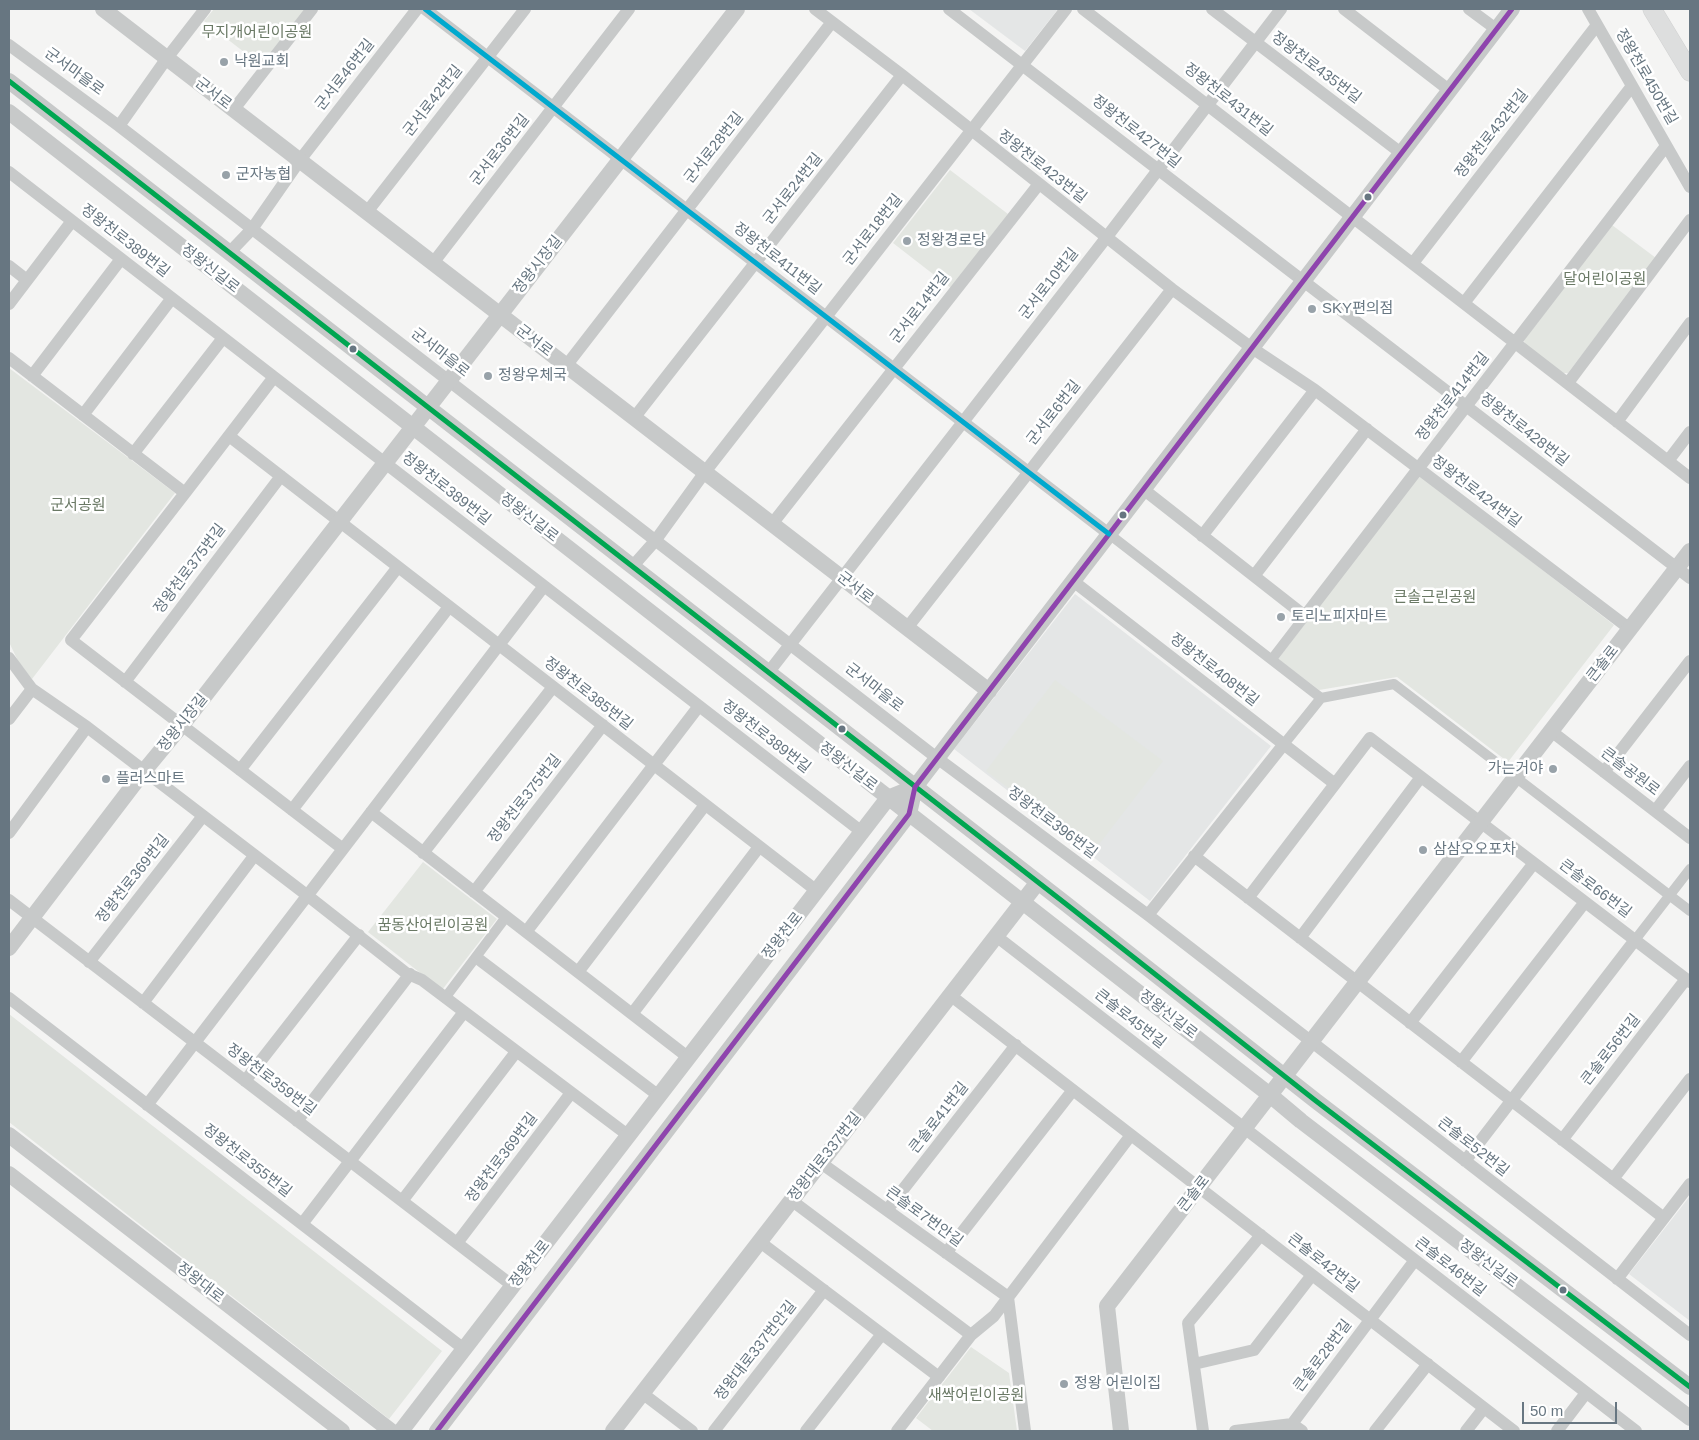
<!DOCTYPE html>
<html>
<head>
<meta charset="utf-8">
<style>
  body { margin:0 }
  #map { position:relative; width:1699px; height:1440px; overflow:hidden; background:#f4f4f3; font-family:Arial,sans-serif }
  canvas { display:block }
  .frame { position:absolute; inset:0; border:10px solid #677681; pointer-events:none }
  .scale { position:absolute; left:1522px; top:1402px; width:95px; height:22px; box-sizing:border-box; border:2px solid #677681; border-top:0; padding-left:6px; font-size:15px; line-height:18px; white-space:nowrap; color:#677681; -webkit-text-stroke:4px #fff; paint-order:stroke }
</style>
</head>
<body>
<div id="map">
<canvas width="1699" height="1440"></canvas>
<div class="frame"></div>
<div class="scale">50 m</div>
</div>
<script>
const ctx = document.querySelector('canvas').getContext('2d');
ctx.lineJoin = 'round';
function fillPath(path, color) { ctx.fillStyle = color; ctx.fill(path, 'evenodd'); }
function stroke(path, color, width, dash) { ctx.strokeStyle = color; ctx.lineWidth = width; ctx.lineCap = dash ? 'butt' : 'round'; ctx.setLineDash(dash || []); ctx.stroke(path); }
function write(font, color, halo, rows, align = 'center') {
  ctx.font = font + ' Arial,"Noto Sans KR",sans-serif'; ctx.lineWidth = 5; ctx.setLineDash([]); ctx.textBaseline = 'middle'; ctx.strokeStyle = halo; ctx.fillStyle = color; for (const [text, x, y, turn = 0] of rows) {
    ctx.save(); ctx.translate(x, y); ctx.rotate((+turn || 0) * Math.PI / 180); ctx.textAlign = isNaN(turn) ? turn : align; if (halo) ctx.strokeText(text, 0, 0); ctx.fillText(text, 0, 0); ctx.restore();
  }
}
fillPath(new Path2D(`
  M969,9H1058L1025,51Z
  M1075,594L1271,746L1150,901L954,749Z
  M1690,1196V1321L1629,1274Z`), '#e4e6e6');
fillPath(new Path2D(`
  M214,9H307L262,66L204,21Z
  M950,170L1008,214L951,288L893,243Z
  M1612,225L1656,258L1568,373H1562L1525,347L1524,340Z
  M9,368L175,493L32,679L18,661L9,642Z
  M1418,474L1614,625L1508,762L1397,677L1319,690L1278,659Z
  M1055,680L1163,761L1093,852L986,771Z
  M423,862L497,919L442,990L368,932Z
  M9,1014L442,1351L389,1419L9,1122Z
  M971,1347L1009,1373L1017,1431H933L916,1418Z`), '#e3e6e1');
const secondary = new Path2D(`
  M1652,9L1690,72`);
stroke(secondary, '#d0d1d1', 19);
stroke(new Path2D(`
  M1109,534L1321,698
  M1272,659L1305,616
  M1321,698L1394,684L1690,911
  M1284,744L1321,698
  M1635,940L1690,869
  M445,998L506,917`), '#c7c9c9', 10);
stroke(new Path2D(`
  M425,9L1109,534
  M815,9L902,75L1172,289L1252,348L1315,390L1630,629
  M949,9L1690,578
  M1083,9L1690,478
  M1212,9L1401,153
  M1344,9L1449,90
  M1469,9L1496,29
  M1588,9L1690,187
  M9,45L119,126L937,758L1148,915L1690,1335
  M234,109L312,9
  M119,126L167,58L205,9
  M9,172L862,832
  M367,212L525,9
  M229,253L252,229L300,160L417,9
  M433,263L629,9
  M1413,263L1597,25
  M9,266L27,280
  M1464,303L1632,86
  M9,304L72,221
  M9,358L185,493L71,640L343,849L544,586
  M566,366L832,22
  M32,376L121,259
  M1568,383L1690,220
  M83,415L172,298
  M634,418L902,75
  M1617,422L1690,323
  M229,436L817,891
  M133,454L223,338
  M1668,461L1690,432
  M1143,489L1305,616L1666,146
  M185,493L274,377
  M772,524L1039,184
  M1202,536L1315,390
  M632,567L655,541L705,472L1066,9
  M1254,576L1367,429
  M1073,581L1335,784L1370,738L1690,982
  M907,628L1172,289
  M9,658L32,689L87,727L308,896L406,973L422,980L629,1136
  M768,673L1106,238L1281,9
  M125,682L281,476
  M9,719L32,689
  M1551,731L1690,838
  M240,770L398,567
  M1604,772L1690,661
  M292,810L449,607
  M1655,811L1690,766
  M371,812L689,1058
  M9,833L87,727
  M423,853L553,687
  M1194,856L1664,1218
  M474,892L603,725
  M1248,898L1335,784
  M9,900L513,1286
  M1148,915L1284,744
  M526,932L699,706
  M996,936L1636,1431
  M1300,938L1421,777
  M477,958L659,1096
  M89,962L203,816
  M578,972L705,805
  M950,995L1514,1431
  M9,998L464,1349
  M143,1003L254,856
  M632,1014L759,847
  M1410,1023L1534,863
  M1461,1062L1585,902
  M245,1081L359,935
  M147,1105L343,849
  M297,1121L410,974
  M1562,1140L1686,979
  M1465,1161L1635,940
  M821,1163L1008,1297L1025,1431
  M1613,1179L1690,1079
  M791,1200L971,1335
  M402,1201L516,1052
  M887,1210L1016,1045
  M302,1224L464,1012
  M760,1242L939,1377
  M457,1243L571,1093
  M946,1253L1073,1090
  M1617,1279L1690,1184
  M1194,1364L1254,1350L1312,1275
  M642,1393L692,1431
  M1292,1424L1415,1260
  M714,1431L824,1290
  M806,1431L882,1334
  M897,1431L971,1335L994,1316L1131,1135
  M1203,1431L1188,1323L1261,1235
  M1235,1431L1292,1424L1302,1431
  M1375,1431L1428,1364
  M1466,1431L1484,1408
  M1557,1431L1586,1393`), '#c7c9c9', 12);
stroke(new Path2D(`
  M103,9L989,691
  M9,81L1066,904L1316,1101L1690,1387
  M9,112L1270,1095L1301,1121L1690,1418
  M9,948L144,771L182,725L737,9
  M9,1135L391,1431
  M9,1174L342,1431
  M401,1431L888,798L915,787
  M437,1431L909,814L915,787L1512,9
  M613,1431L1038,882
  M1121,1431L1107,1306L1690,551`), '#c7c9c9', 16);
stroke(secondary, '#dddede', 18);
stroke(new Path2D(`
  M9,81L1066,904L1316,1101L1690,1387`), '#00a651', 5);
stroke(new Path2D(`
  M437,1431L909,814L915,787L1512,9`), '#8e44ad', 5);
stroke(new Path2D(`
  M425,9L1109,534`), '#00a9ce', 5);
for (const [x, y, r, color] of [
  [224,62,5,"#98a2a9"],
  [226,175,5,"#98a2a9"],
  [1368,197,4.5,"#677681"],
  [907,241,5,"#98a2a9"],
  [1312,309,5,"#98a2a9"],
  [353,349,4.5,"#677681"],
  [488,376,5,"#98a2a9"],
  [1123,515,4.5,"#677681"],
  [1281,617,5,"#98a2a9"],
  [842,729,4.5,"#677681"],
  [1553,769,5,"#98a2a9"],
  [106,779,5,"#98a2a9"],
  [1423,850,5,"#98a2a9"],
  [1563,1290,4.5,"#677681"],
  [1064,1384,5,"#98a2a9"]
]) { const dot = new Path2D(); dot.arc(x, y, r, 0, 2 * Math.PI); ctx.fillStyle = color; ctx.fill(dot); stroke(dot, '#fff', 2); }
write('15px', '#6a7965', '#fff', [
  ["무지개어린이공원",257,33],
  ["달어린이공원",1605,280],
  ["군서공원",78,506],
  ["큰솔근린공원",1435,598],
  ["꿈동산어린이공원",433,926],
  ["새싹어린이공원",976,1396]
]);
write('15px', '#677681', '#fff', [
  ["낙원교회",234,62],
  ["군자농협",236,175],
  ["정왕경로당",917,241],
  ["SKY편의점",1322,309],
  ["정왕우체국",498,376],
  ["토리노피자마트",1291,617],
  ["가는거야",1543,769,"right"],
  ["플러스마트",116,779],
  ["삼삼오오포차",1433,850],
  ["정왕 어린이집",1074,1384]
], 'left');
write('15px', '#677681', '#fff', [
  ["정왕천로435번길",1316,68,37],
  ["군서마을로",74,72,36],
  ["군서로46번길",345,75,-52],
  ["정왕천로450번길",1646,77,60],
  ["군서로",213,94,38],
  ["정왕천로431번길",1228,100,38],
  ["군서로42번길",433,101,-52],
  ["정왕천로427번길",1136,132,38],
  ["정왕천로432번길",1492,134,-52],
  ["군서로28번길",714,148,-52],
  ["군서로36번길",500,150,-52],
  ["정왕천로423번길",1042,167,38],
  ["군서로24번길",793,189,-52],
  ["군서로18번길",873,230,-52],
  ["정왕천로389번길",125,241,38],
  ["정왕천로411번길",777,259,38],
  ["정왕시장길",538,265,-52],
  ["정왕신길로",210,269,38],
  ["군서로10번길",1049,284,-52],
  ["군서로14번길",920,308,-52],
  ["군서로",534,341,38],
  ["군서마을로",440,353,38],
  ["정왕천로414번길",1453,397,-52],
  ["군서로6번길",1054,413,-52],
  ["정왕천로428번길",1524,430,38],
  ["정왕천로389번길",446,489,38],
  ["정왕천로424번길",1476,492,37],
  ["정왕신길로",529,518,38],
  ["정왕천로375번길",190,569,-53],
  ["군서로",855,588,38],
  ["큰솔로",1603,664,-52],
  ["정왕천로408번길",1214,670,38],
  ["군서마을로",874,688,38],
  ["정왕천로385번길",588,694,38],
  ["정왕시장길",183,723,-51],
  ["정왕천로389번길",766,737,38],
  ["정왕신길로",848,767,38],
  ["큰솔공원로",1630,772,37],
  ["정왕천로375번길",525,799,-52],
  ["정왕천로396번길",1052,823,37],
  ["정왕천로369번길",133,879,-52],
  ["큰솔로66번길",1595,889,37],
  ["정왕천로",783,936,-52],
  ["정왕신길로",1168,1015,38],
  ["큰솔로45번길",1130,1019,38],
  ["큰솔로56번길",1611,1050,-52],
  ["정왕천로359번길",271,1080,37],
  ["큰솔로41번길",939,1118,-52],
  ["큰솔로52번길",1473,1147,38],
  ["정왕대로337번길",825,1157,-52],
  ["정왕천로369번길",502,1158,-53],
  ["정왕천로355번길",247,1161,38],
  ["큰솔로",1194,1194,-52],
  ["큰솔로7번안길",924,1217,36],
  ["큰솔로42번길",1323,1263,38],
  ["정왕천로",530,1264,-52],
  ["정왕신길로",1488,1264,37],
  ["큰솔로46번길",1450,1267,38],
  ["정왕대로",200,1283,38],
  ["정왕대로337번안길",756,1351,-52],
  ["큰솔로28번길",1323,1356,-53]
]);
</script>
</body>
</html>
